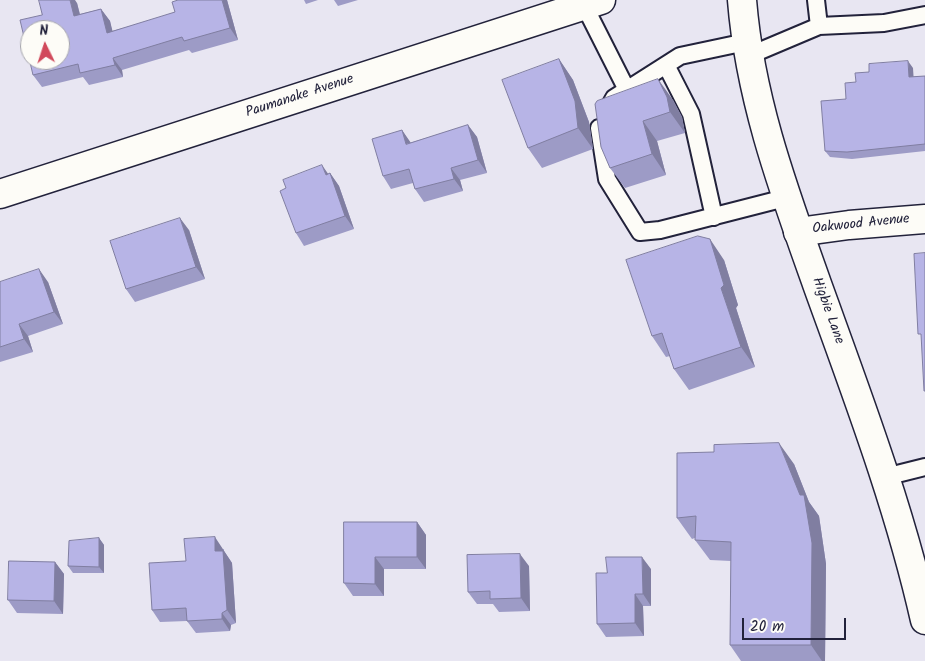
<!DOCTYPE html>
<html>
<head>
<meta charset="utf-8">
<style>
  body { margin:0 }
  #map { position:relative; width:925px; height:661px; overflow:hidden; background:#e8e6f2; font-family:Kalam,sans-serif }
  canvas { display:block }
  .north { position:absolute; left:20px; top:20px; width:50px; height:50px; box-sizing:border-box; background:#fdfcf7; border:1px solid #a5a5ac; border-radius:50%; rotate:356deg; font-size:14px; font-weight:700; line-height:20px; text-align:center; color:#22223b }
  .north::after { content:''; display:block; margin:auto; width:18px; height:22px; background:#d1495b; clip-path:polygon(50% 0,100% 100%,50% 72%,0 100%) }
  .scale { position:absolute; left:742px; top:618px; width:104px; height:22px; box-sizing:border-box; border:2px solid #22223b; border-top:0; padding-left:6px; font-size:15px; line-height:18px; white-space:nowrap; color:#22223b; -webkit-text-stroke:4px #fdfcf7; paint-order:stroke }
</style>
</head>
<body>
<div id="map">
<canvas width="925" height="661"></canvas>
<div class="north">N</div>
<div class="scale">20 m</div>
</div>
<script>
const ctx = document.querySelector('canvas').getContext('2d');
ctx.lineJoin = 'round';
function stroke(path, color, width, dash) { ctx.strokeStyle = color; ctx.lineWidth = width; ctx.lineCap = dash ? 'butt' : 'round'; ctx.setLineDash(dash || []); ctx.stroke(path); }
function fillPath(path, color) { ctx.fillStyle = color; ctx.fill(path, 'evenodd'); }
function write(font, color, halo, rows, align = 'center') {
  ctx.font = font + ' Kalam,sans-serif'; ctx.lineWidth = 4; ctx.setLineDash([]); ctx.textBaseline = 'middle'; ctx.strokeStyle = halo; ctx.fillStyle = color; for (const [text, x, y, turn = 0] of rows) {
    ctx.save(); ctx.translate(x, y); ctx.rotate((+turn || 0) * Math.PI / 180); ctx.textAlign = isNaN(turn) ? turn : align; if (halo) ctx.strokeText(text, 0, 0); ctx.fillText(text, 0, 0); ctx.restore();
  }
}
const service = new Path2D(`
  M816,0L819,26
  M584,5L627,90
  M748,56L819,26L884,23L925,15
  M666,65L691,114L714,217
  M609,107L614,98L680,56L746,42
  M599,128L607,179L640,232L660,230L785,198
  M885,477L925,467`);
const minor = new Path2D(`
  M0,194L601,0
  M798,232L849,225L925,219`);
const secondary = new Path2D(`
  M742,0C750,100 784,191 817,284C857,395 899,505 925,620`);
stroke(service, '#22223b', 20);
stroke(minor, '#22223b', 31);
stroke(secondary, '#22223b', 31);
stroke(service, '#fdfcf7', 16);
stroke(minor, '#fdfcf7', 28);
stroke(secondary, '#fdfcf7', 28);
fillPath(new Path2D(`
  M227,0L238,40L192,53L189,50L122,70L123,77L89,85L83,77L42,87L33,75L42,15L77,3L80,14L101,9L110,21L112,31Z
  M304,0H318L306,4Z
  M334,0H358L338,6Z
  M559,59L573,80L589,122L593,149L542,168L528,148Z
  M913,68V77L925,76V151L852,159L830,157L825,151L846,99L856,82L869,72Z
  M673,100L682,117L685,133L657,141L666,175L625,188L610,168L595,104Z
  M468,125L477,137L487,173L460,180L463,191L424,202L415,189L413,183L391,189L383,176L402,130L410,143Z
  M330,173L339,186L354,229L304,246L296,233L328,174Z
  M189,230L205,279L135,302L126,289Z
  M724,260L738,305L736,308L755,367L689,390L674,369L670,356L666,357L652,336Z
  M0,282H48L63,324L28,336L33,352L0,362Z
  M794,464L809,502L819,516L826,564L825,661H741L730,645L731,561L710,560L695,540V538L692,539L677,518Z
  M417,522L426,535V569H384V596H353L344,583Z
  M99,538L104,545V573H73L68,566Z
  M224,549V551L232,563L236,623L231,625L230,631L196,633L187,621L160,622L152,610L186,561Z
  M55,562L64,574L63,614L17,613L8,600Z
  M529,566L530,611L499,612L493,604H477L468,592Z
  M651,569V606H643L644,636L606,637L597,624L607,573Z`), '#9d9bc6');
fillPath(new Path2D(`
  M70,0H75L77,3L83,28L74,16Z
  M222,0H227L238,40L230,28Z
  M101,9L110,21L116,45L107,33Z
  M113,58L122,70L123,77L115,65Z
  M559,59L573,80L589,122L593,149L578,128Z
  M908,61L913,68L914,84L909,77Z
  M658,79L673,100L682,117L685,133L670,112Z
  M643,121L657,141L666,175L652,154Z
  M468,125L477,137L487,173L478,160Z
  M402,130L411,143L406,144Z
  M322,165L331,178L326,175Z
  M451,168L460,180L463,191L454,179Z
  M330,173L339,186L354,229L345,216Z
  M180,218L189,230L205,279L196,267Z
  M710,239L724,260L738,305L736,308L755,367L741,347L721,288Z
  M39,269L48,282L63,324L54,312Z
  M19,324L28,336L33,352L24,339Z
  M779,443L794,464L809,502L819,516L826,564L825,661H822L811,645L800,495Z
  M417,522L426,535V569L417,557Z
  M215,537L232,563L236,623L227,610L215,551Z
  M99,538L104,545V573L99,567Z
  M520,554L529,566L530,611L521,598Z
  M375,557L384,569V596L375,584Z
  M642,557L651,569V606L643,594Z
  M55,562L64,574L63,614L54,601Z
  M635,594L643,606L644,636L635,623Z
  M222,613L231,625L230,631L222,619Z`), '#807ea1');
const building = new Path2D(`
  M39,0H70L74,16L101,9L107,33L175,12L172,2L178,0H222L230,28L184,41L182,37L113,58L115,65L80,73L78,64L33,75L20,20L42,15ZM30,30H60V60H30Z
  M559,59L575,101L578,128L528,148L502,80Z
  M908,61L909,77L925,76V144L847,152L825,151L821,101L846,99L845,83L856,82L855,73L869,72V64Z
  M658,79L667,97L670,112L643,121L652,154L610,168L601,147L595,104L597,101Z
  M468,125L478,160L451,168L454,179L415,189L409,169L383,176L372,139L402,130L406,144Z
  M322,165L326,175L330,173L345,216L296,233L280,191L286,188L283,180Z
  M180,218L196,267L126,289L110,241Z
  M698,236L710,239L724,285L721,288L741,347L674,369L662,333L652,336L626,260Z
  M925,253V391H924L921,334H918L914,254Z
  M39,269L54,312L19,324L24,339L0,347V282Z
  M779,443L800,495H804L812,543L811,645H730L731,542L695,540L696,516L677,518V453L714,452V445Z
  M344,522H417V557H375V584L344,583Z
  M215,537V551H223L227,610L222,613V619L187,621L186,608L152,610L149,563L186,561L184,539Z
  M99,538V567L68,566L69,541Z
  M520,554L521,598L490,599V591L468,592L467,555Z
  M606,557H642L643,594H635V623L597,624L596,573H607Z
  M9,561L55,562L54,601L8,600Z`);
fillPath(building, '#b7b4e6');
stroke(building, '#807ea1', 1);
write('14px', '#22223b', '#fdfcf7', [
  ["Paumanake Avenue",300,97,-18],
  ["Oakwood Avenue",861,225,-6],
  ["Higbie Lane",827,311,70]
]);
</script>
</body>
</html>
